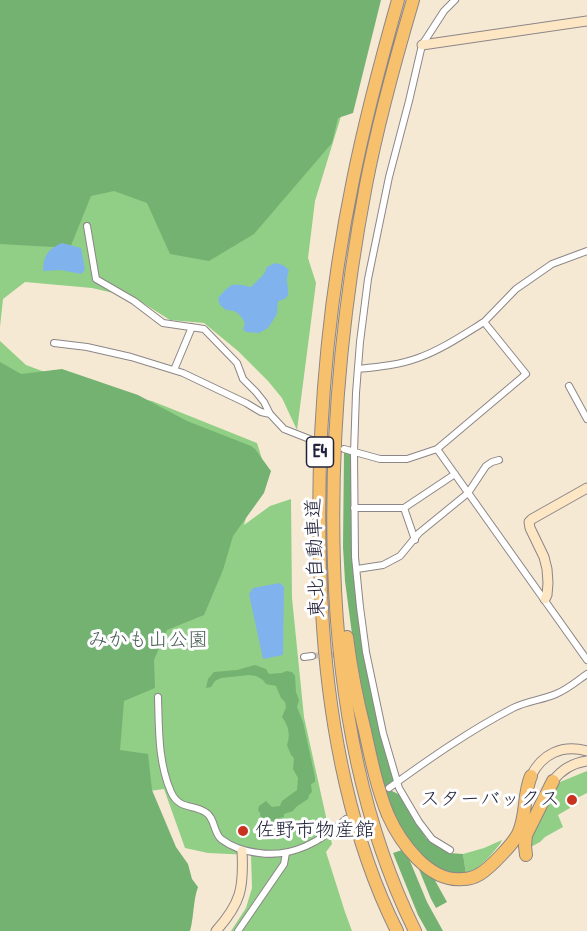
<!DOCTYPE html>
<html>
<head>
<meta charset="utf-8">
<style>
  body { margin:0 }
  canvas { display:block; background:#f6e9d4 }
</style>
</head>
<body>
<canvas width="587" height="931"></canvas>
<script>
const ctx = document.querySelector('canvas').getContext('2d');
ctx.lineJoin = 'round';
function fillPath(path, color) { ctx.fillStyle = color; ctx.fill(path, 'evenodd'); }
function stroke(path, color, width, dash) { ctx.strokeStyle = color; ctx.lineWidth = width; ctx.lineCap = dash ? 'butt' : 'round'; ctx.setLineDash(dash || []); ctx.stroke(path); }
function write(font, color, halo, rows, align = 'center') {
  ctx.font = font + ' "Patrick Hand","Klee One",sans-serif'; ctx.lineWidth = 6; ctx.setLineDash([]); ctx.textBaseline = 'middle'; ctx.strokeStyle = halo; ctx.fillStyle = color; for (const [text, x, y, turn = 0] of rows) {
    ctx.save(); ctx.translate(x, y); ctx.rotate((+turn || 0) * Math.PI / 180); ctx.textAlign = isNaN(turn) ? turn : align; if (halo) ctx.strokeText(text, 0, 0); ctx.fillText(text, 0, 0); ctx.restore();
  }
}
fillPath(new Path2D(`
  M0,0L357,64L315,201L308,258L316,283L297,430L282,398L268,381L238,351L204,323L170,320L135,298L92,288L25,282L3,299L0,327Z
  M0,341L26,365L88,388L152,401L257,443L262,459L244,525L270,506L291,499L292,598L304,717L332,844L326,852L345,912L352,931H231L246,908L252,888L251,855L208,853L185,848L164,789L0,811Z
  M587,771V793L577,798L574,794L566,798L570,808L558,815L563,827L545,837L540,842L529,848L531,836L553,791L560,782Z
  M502,840L500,844C490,856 481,868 466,874L463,854L484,848Z`), '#90cf85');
fillPath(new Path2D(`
  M0,0H381L353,113L338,118L332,143L254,234L209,261L170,254L147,203L114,191L91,196L70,248L0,244Z
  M0,362L21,374L62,369L138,395L187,421L251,446L255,449L271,471L264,493L233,536L223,570L204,615L167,630L154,660L155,688L124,701L120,750L148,754L152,790L176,847L188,864L192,879L198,887C193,901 194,917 190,931H0Z
  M344,452L350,454L353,458V555L362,634L395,781L387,787L388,792L392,791L400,795L426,838L449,853L463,854L466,874L457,876L426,863L395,821L387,798L369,727L352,634L345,581L343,547Z
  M255,665L266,669L269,674L282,673L286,671L292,672L295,676L296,692L299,700L297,707L303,722L315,777V782L311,784L312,792L309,795L308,799L296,807L293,811L284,814V817L275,819L276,822L271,828L272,831L268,835L265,836L264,831V821L261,820L260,813L258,810L259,806L266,801L272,807L280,806L282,801L297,790L298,778L293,769L294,758L291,755L287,745C291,734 288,725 282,717L286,707L285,702L281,698L276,686L266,684L263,680L256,676L249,675L221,678L215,681L211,687L206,688L208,679L214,672L237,670Z
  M405,849L427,902L443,931H427L418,915L393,853Z
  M416,862L432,875L447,902L436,908L431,899Z`), '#74b272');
fillPath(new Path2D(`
  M62,243L81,248L85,270L81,274L61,270L43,271C44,255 47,250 62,243Z
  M275,263L283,265L289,270C288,271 287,279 287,281C288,292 292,298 278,301L277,314L268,328L259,333L246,332L243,329L245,323C240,314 237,310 226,310L220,305L218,298C231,284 231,282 251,287L264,274L267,267Z
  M280,583L284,587L283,655L263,659L249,594L253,588Z`), '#80b3ed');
stroke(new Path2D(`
  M312,656L342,654`), '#ccc1b5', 6, [6, 3]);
const street = new Path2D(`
  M87,226L96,279L134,301L163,323L204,329L237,363L243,379L256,392L264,402L270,414L284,429L312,440
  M484,322L516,289L552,264L587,251
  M54,343L87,347L131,357L183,373L246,403L261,412L270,414
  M174,370L192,327
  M569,386L587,419
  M344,449L380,459H407L437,449L526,374L484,322C463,335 441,350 418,358C399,365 378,367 358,369
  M437,449L587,660
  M354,508H404L455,474
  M404,508L415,540
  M357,569L383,565L400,556L419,533L468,493L486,466L492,462L499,460
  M304,657L312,656
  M158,697C159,729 158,762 171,792C179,810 193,804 205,812C215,817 213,832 221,839C233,848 244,851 259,853C293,858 321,841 346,819
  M389,788C429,759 469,731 513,708C527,701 542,700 556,694C568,689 577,681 587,674
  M450,850L432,839L419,822L399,788L383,733L366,652L360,607L355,557L354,453L356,393L360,342L368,279L389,177L409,101L422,45L444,11L455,0
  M238,931L284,864L286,853`);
const secondary = new Path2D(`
  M422,45L587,21
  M545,599L547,595L548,583L547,569L544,557L530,528L529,522L532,519L587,488
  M531,776C542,754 562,744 587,751
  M553,781C562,769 573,763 587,761
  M216,931C241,903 244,888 242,851`);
const highway = new Path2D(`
  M413,0C395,61 378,123 366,185C342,311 330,438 334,565C338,691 359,818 415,931
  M347,637C351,669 357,700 365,731C371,759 377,788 388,815C400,842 429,883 463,879C469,879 475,877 480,874C490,868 513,844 518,834C527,816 523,794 531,776
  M526,855L525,846L526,835L553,781
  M397,931C351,840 330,728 323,627C313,478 323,327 353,180C365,120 381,60 398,0`);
stroke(street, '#8c8688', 8);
stroke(secondary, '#8c8688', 11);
stroke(highway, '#8c8688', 14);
stroke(street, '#fff', 6);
stroke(secondary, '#fce6c4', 9);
stroke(highway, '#f7c06c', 12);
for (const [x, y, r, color] of [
  [572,800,6,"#c8321e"],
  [243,831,6,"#c8321e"]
]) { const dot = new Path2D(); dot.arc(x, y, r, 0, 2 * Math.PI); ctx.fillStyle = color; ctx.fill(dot); stroke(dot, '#fff', 2); }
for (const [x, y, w] of [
  [320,452,27]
]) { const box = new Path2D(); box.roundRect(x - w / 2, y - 15, w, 30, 4.5); ctx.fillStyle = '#fff'; ctx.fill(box); stroke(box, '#22223b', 1.5); }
write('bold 18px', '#22223b', null, [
  ["E4",320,452]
]);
write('20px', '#22223b', '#fff', [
  ["東北自動車道",316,558,-92]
]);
write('20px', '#485f55', '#fff', [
  ["みかも山公園",148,641]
]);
write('20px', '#22223b', '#fff', [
  ["スターバックス",560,800],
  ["佐野市物産館",255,831,"left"]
], 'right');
</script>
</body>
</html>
